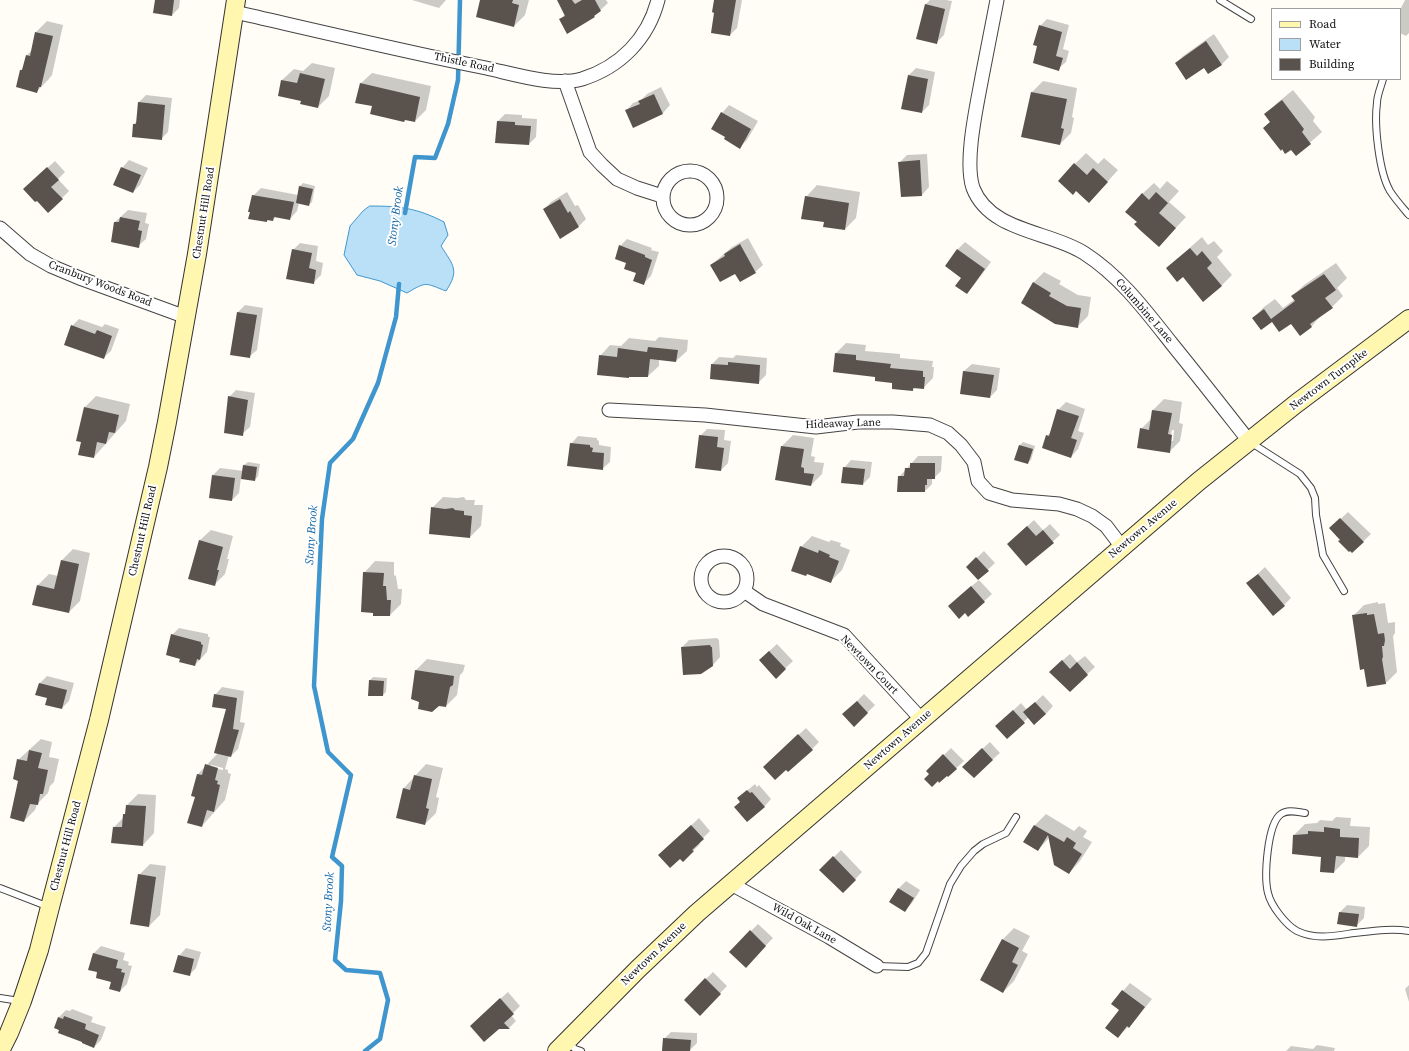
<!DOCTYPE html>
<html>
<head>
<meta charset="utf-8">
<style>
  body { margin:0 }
  #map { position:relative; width:1409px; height:1051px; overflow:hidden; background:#fffdf5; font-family:"Source Serif 4",serif }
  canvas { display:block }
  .legend { position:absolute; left:1271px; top:8px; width:130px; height:72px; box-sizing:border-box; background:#fff; border:1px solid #a0a0a0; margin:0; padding:5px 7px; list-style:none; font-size:12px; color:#111 }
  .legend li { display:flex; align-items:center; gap:8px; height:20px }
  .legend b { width:20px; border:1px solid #a0a0a0 }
</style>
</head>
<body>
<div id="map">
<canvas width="1409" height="1051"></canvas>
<ul class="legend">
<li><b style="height:5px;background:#fff6b0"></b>Road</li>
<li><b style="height:11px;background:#b9e0f7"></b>Water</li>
<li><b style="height:11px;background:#5a524d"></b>Building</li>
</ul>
</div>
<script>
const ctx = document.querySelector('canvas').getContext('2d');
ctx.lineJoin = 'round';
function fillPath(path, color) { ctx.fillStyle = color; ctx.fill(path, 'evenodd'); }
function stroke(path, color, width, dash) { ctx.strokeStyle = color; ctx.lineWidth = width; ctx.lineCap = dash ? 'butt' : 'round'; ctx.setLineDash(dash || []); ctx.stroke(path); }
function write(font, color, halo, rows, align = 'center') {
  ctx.font = font + ' "Source Serif 4",serif'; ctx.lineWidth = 4; ctx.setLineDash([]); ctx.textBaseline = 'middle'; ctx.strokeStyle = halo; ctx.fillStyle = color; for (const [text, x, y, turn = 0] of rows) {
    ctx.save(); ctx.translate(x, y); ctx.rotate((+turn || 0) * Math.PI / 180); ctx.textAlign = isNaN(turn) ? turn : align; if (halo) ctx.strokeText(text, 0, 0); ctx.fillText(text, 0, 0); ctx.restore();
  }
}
const water = new Path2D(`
  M370,206C400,206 417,208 444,222L448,235L441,246C453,265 460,270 446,291C425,283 427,281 407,293L380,281L357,275L344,255L350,226L363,211Z`);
fillPath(water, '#b9e0f7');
stroke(water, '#3f96cf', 1);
fillPath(new Path2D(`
  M156,0H180L179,8L172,15Z
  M412,0H446L439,8Z
  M481,0H529L525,15L514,26Z
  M561,0H606L608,3L594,16L560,20L565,14Z
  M715,0H742L737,28L730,35L715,12Z
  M930,0H946L952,1L944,35L936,43L917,38L926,4Z
  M1405,0H1409V33L1406,36L1400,33V10Z
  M1047,19L1069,25L1063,49L1069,51L1066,62L1058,69L1039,46L1040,26Z
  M47,21L63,25L52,75L48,80L37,91L21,70L24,67L27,55L32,50L36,32Z
  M1214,34L1229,57L1222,64L1208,73L1204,67L1176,63L1183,56Z
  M312,63L335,68L329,96L318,107L302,101L279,95L282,80L294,69L303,71Z
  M916,68L935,72L929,105L922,112L908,76Z
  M372,73L431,86L426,110L415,121L373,105L360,84Z
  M1043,81L1077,88L1072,117L1074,118L1071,133L1060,144L1032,92Z
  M661,87L670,105L663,113L634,127L626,111L633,103L641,100L647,94Z
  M1293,90L1315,117L1313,121L1322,132L1296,155L1291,148L1264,128L1271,121L1266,114L1277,103Z
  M146,95L172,98L168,132L161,139L134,124L137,121L139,102Z
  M729,105L758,121L747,140L740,147L726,137L722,113Z
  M505,114L522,115V118L537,119L536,137L529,144L497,142L498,121Z
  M1086,153L1098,164L1104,158L1118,170L1100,190L1075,164Z
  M927,154L929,187L922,195L902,196L899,163L907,155Z
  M129,160L148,168L140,185L133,192L122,168Z
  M55,161L65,172L58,179L69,191L62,198L32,182Z
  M1167,181L1179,191L1169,202L1186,217L1170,234L1142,194L1154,183L1160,189Z
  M303,183L315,186L312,202L309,205L299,203L297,211L290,219L276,216L273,220L269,219L267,221L253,196L261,188L298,195L300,186Z
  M817,185L860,192L856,218L845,229L825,221L806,197Z
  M567,192L575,206L578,205L586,219L579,226L561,237L544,209L551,202Z
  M128,210L147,213L145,223L149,224L146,239L138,246L112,242L115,222Z
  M1202,237L1208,245L1214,241L1223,251L1217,257L1232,275L1221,286L1183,276L1167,268Z
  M748,238L763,265L755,272H736L711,265L732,247Z
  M627,239L652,248L651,250L659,252L651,276L643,284L637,272L627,262L620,246Z
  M965,242L991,262L974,285L967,293L962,277L946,266L958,249Z
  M300,243L318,246L316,261L323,263L321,275L313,283L293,250Z
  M1336,263L1347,278L1337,288L1343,296L1332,307L1322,314L1312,326L1300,334L1291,322L1253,318L1264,307L1275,299L1283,308L1295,299L1292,296L1304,285Z
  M1044,272L1061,281L1059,284L1078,295L1091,297L1088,316L1077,327L1033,283Z
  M245,305L263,308L257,350L249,357L233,337L238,312Z
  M79,319L102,327L105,324L119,329L111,351L103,358L72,326Z
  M659,337L688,340L687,351L676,361L659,359V366L648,376H630L600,356L610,345L621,346L629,338L655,341Z
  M846,343L866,345L865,351L900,354V358L933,361L932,367H934L933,378L923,388H915L913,390L876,376L836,353Z
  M736,355L767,358L766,375L758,383L712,364L719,357L733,358Z
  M972,364L1000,368L997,390L990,397L964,371Z
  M236,390L255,393L250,427L242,434L229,397Z
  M96,396L130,404L126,421L94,457L82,441L85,407Z
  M1164,399L1182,402L1179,423L1183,424L1180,441L1169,452L1141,429L1151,419L1153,410ZM1172,430H1174L1173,441H1170Z
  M1066,402L1085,409L1078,431L1084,433L1078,449L1071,457L1047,436L1051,432L1058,410Z
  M707,429L725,430L724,440L731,441L728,463L721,470L700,436Z
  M793,435L814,438L811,456L815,457L814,462L824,463L822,474L811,485L776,479L782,446Z
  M578,436L597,438V440L599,441V445L611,447L610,462L602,469L571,444Z
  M1023,442L1035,446L1031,460L1027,463L1020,445Z
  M918,456H942L941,471L934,478H932V484L925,491L899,477Z
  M851,460L872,462L870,477L863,484L844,468Z
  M248,462L260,464L258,476L255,480L241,478L239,493L232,500L210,497L213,475L220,468L244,471V465Z
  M443,497L457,498L464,497L466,500H475L474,505H483L481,526L470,537L432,508Z
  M1348,512L1371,534L1352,552L1331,528Z
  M1034,520L1043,530L1050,524L1060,535L1027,565L1008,544Z
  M211,530L233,536L227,559H229L225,574L214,585L199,541Z
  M812,536L829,542L831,540L841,543L840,546L850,550L842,570L831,581L808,573L806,575L801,547Z
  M73,549L90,553L80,601L69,612L38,585L49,574L58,576L62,560Z
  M984,551L995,563L978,579L992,594L968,616L956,599L979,580L967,567Z
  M375,561L394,562V575L396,576L398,589H402L401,604L390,615L364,573Z
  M1265,567L1291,598L1284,605L1247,584Z
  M1378,602V604L1385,603L1388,623L1395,622V633L1393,636L1397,672L1386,683L1365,668L1353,616L1364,605Z
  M179,628L208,634V637H210L207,652L195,665L181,658L172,635Z
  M717,638L719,640L720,657L713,665L682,647L689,640Z
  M777,644L793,661L776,677L767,653Z
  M1070,654L1077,662L1085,656L1095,667L1070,690L1058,664Z
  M427,659L465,665L463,672L460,675L457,695L446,706L420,702L412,699L416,670Z
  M47,676L74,683L69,701L62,708L48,697L37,694L40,683Z
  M373,677L387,678L386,692L383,695H369L370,680Z
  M222,687L244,691L240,722L245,723L238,749L231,756L229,755L225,769L228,770V773L231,774L225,800L202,826L196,796L198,774L218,753L227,709L215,695ZM211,765L223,768V770L210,767Z
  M864,694L875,705L854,726L851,707Z
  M1043,695L1053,706L1046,714L1029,717L1007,737L1004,719L1021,703L1027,710Z
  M806,728L819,742L812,749L771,760Z
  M41,739L52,742L49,757L59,759L54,782L50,786L48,793L37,804L35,810L24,821L18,760Z
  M990,742L1000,753L992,760H970Z
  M951,748L964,761L948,776L947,774H931L928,771Z
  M426,764L443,768L436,797L439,798L436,813L425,824L404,788Z
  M755,784L757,787L759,785L771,799L764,807L741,801L738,798Z
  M138,794L156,795L154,833L143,845L114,827L124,817L126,812L127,805Z
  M1046,814L1074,831L1079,826L1087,831L1083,837L1092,842L1080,861L1069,873L1049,838L1038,850L1024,842L1035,825Z
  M1336,817L1351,818L1350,826L1370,827L1369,846L1358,857L1345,856V861L1334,872L1322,856L1294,835L1305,824L1317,823L1320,820L1332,821Z
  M699,818L710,831L699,842L700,844L683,861L667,848Z
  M841,850L862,872L843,892L821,870Z
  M150,864L166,866L160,915L149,926L139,875Z
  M906,881L920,890L912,903L905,911L899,888Z
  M1347,905L1365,907L1364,918L1357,925L1340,912Z
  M758,924L773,938L746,966L751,931Z
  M1014,928L1030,936L1022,951L1028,954L1014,981L1003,992L981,980L1003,939Z
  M101,946L125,953L123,960L129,962L128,965L132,966L127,984L120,991L112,981L98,971L93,954Z
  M186,948L201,952L196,968L189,975L179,956Z
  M713,972L727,986L700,1014L685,1000Z
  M1130,983L1152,999L1136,1019L1118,1037L1123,991Z
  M1409,985V1002L1405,989Z
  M508,992L520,1006L511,1015L516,1021L509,1028H498L478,1019Z
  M72,1009L93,1017L91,1022L106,1027L101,1040L94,1047L55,1028L59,1017L66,1010L70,1011Z
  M671,1032L697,1033V1043L690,1050L663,1051L664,1039Z
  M1317,1045L1335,1048L1334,1051H1286L1291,1046L1313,1049Z`), '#0003');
stroke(new Path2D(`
  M405,213L415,157L435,158L448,124L458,80L460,0
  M365,1051L380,1039L388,1000L380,973L346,970L335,960L341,901L342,866L332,857L351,775L328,752L314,686L322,519L330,463L353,439L378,383L396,317L399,284`), '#3f96cf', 4.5);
fillPath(new Path2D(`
  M155,0H174L172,16L153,13Z
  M480,0H513L512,3L519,5L514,27L476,17Z
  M557,0H572L575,4L582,0H595L601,11L594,16L595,17L567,34L559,19L565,16Z
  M714,0H736L730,36L711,33L714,13L712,12Z
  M925,4L945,9L937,44L916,39Z
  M1039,25L1062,32L1056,56L1063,58L1059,71L1033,63L1037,46L1033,45Z
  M35,32L53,36L41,87H39L37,93L16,87L20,70H22L26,55L30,56Z
  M1206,41L1222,65L1208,74L1204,68L1186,80L1175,63Z
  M300,73L325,79L318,108L300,104L301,101L278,96L281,80L297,83Z
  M908,75L928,79L922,113L901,109Z
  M360,83L420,97L415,122L405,120L404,122L370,114L372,106L355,103Z
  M1031,92L1067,99L1061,128L1064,129L1060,145L1021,137Z
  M654,94L663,114L633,128L625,110L640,104L638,101Z
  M1282,100L1304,129L1302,132L1311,144L1296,156L1291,150L1285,154L1282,149L1281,151L1263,128L1270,122L1264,114Z
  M138,102L165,105L162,140L132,137L133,124H136Z
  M721,112L751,129L740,149L724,139L725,137L711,129Z
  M497,121L515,122V125L531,126L529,145L495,143Z
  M920,160L922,196L901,197L898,162Z
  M1074,163L1087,175L1093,168L1108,182L1089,203L1076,191L1073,195L1058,181Z
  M47,167L59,180L51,187L63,199L48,213L37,201L35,202L23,189Z
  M121,167L141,175L133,193L113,185Z
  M299,186L313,189L309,206L296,203Z
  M1156,192L1168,203L1159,213L1176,228L1159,247L1141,231L1134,224L1137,222L1125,212L1142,193L1149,200Z
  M252,195L294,202L290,220L274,217L273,221L267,220V222L248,219L250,212H248Z
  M805,196L849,203L845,230L823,227L824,222L801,219Z
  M560,199L568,213L570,211L579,227L560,239L543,209Z
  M120,217L140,221L138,230L142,231L139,248L111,242L114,222H119Z
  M740,244L756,273L740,282L735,274L720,282L710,265L725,256L724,254Z
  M619,245L645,255V257L652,260L644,285L633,281L636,273L624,269L626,263L615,259Z
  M1190,248L1197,256L1202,251L1212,263L1207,268L1222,286L1203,302L1183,277L1177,282L1166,268Z
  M292,249L312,253L309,268L316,270L314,284L286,279Z
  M957,249L985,269L967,294L955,286L961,278L945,266Z
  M1324,274L1336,290L1325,298L1333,308L1310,324L1312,327L1300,336L1291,324L1279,332L1272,322L1261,330L1252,318L1264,309L1271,319L1295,301L1291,296Z
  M1033,282L1051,293L1049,296L1067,306L1081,308L1078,328L1055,324L1021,303Z
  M237,312L257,315L250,358L230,355Z
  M71,325L95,334L97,330L112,336L104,359L64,345Z
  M648,347L678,350L676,362L650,359L648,377H629V378L597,375L599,355L617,357L618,348L647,352Z
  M835,353L856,355V360L891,364L890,368L923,371V377H925L924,389L913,388V391L892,389V383L875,381V377L833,372Z
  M728,362L760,365L759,384L710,379L711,364L728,365Z
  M963,371L994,375L990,398L960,394Z
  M228,396L248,400L243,436L224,433Z
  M84,407L119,415L115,433L109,432L106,444L97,442L94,458L78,455L81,442L76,441Z
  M1057,409L1079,416L1071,438L1077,440L1071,458L1042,448L1046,435L1049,436Z
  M1152,410L1172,413L1168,434L1172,435L1170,453L1137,448L1140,428L1149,430Z
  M699,435L718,437L717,447L724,448L721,471L695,468Z
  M570,443L590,445V447L593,448L592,452L604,453L603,470L567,466Z
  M1019,445L1033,449L1028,464L1014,460Z
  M781,446L804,449L801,467L804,468V473L814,474L811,486L775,480Z
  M910,463H935V479H927V485H925V492H897L898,476H904L905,468H910Z
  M243,465L257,467L255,481L241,479Z
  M843,467L865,469L863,485L841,483Z
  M212,475L235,478L232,501L209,498Z
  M431,507L445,509L453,508L455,510L464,511V515L472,516L470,538L429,534Z
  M1340,518L1364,542L1352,553L1350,551L1349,552L1338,541L1340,540L1329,528Z
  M1027,526L1036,536L1043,530L1054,543L1026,566L1007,544Z
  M199,540L223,547L217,570H219L215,586L188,579Z
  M800,546L818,553L819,550L830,555L829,557L839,561L831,583L807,574L806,576L791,571Z
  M976,557L989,571L978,580L966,567Z
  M61,560L79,564L69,613L32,605L37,585L54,589Z
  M363,572L384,573L383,586H386L387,600H391L390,616H373V613L361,612Z
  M1258,574L1285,606L1273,616L1246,583Z
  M971,586L985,602L968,617L965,613L959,619L948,606Z
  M1367,613V615L1374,614L1378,634L1384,633L1385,640L1384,646H1382L1383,657L1382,659L1386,684L1367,687L1364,669L1360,670L1352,615Z
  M171,634L201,642V644L203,645L200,660L197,659L195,666L179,662L180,659L166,655Z
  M710,645L711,647H712L713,666L701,674L683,675L681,647Z
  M769,651L786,669L776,679L759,660Z
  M1062,660L1070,669L1077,662L1088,675L1070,692L1049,672Z
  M415,670L454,676L453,685L450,687L446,707L439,706L432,712L418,709L419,702L411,699Z
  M369,680L384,681L383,696H368Z
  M39,683L67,690L62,709L45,705L47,698L35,695Z
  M214,694L237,698L233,729L239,730L231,757L214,753L226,709L212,707Z
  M857,701L868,713L854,727L842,714Z
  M1035,702L1046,714L1034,725L1023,712Z
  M1013,710L1025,723L1007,739L995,726Z
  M798,734L813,750L788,772L786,770L775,780L763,767Z
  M982,748L993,760L974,778L962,767Z
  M29,750L42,753L38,768L48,770L43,794H40L38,805L30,804L24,822L10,818L18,781L13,779L17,759L27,761Z
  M943,754L957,769L948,777L947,776L939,783L938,781L932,787L924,779L929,774L926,771Z
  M205,764L218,768L215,780L218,781L217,784L220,785L214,812L207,810L202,827L187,823L195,797L191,796L197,774L202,775Z
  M414,775L432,779L426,808L429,809L425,825L396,818L403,788L410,790Z
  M747,790L750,793L752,792L765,807L747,822L734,807L740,802L737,798Z
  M126,805L146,806L143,846L111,843L113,827H122L123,814H125Z
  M691,825L704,839L692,850L694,851L683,862L680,859L670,868L658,855Z
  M1034,825L1064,842L1067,837L1076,843L1073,848L1082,854L1069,874L1054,865L1048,835L1038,851L1023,842Z
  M1324,827L1340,829V837L1359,838L1358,858L1336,856L1334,873L1320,872L1321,857L1292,854L1293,835L1308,834V831L1324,832Z
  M833,856L856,880L843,893L819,870Z
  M138,874L156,877L149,927L130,924Z
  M898,888L914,898L905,912L889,902Z
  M1339,912L1359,914L1357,927L1337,924Z
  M750,930L766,946L746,968L729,952Z
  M1002,939L1019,948L1012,962L1018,965L1003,993L980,980Z
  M93,953L118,960L116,968L122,969L121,972L125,973L120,992L109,989L111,982L96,978L97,972L88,970Z
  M178,955L194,959L190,976L173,972Z
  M705,978L721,994L700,1016L684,1000Z
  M1122,990L1145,1007L1129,1028L1127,1026L1118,1038L1105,1028L1119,1010L1111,1004Z
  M500,998L514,1014L504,1023L510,1029H499L484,1042L470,1026Z
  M64,1016L86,1024L85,1029L99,1035L94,1048L82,1043V1042L58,1033L59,1030L54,1028L58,1017L63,1019Z
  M663,1038L691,1040L690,1051H662Z`), '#5a524d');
const lane = new Path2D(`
  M1220,0L1251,19
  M1383,79C1381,87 1377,95 1377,103C1374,125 1379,172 1390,191C1395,199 1403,208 1409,215
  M1250,442L1300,474L1311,488L1315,498L1316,515L1323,555L1344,591
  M1305,813C1297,812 1288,809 1281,814C1267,824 1264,877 1268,893C1271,906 1286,925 1297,931C1316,940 1334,936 1354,933C1372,931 1391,928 1409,931
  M0,888L49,907
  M877,966L908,967L918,963L926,953L950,884L961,866L974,851L983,844L1006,833L1016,817
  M0,998L20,1001
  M568,1042L575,1049L581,1051`);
const street = new Path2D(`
  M997,0C992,26 987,51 982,77C977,105 964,161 973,188C990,232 1050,231 1084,253C1120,276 1146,311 1172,344C1198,376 1223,408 1249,441
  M235,12C318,31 402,51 486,68C514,74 554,87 582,79C620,67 648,39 658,0
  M565,81L590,152L602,165L617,179L637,188L662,196
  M663 198a27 27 0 1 1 54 0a27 27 0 1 1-54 0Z
  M0,228L30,254L51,266L82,279L186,317
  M609,410L705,415L816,427L858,422H893L930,425L948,433L961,445L974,462L978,481L989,493L1012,500L1059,504L1077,509L1092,516L1106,526L1122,547
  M701 579a23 23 0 1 1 46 0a23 23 0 1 1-46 0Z
  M744,591L763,604L844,635L922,720
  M731,884L829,937L877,966`);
const secondary = new Path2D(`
  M0,1051L9,1033L22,1001L39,950L50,907L99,720L158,467L167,422L197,254L236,0
  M557,1051L638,969L697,913L1199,481L1297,403L1409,319`);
stroke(lane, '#444', 8);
stroke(street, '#444', 15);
stroke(secondary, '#333', 20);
stroke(lane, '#fff', 6);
stroke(street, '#fff', 13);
stroke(secondary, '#fff6b0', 18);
write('11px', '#111', '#fff', [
  ["Thistle Road",464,63,12],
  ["Chestnut Hill Road",204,213,-81],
  ["Cranbury Woods Road",100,284,21],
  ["Columbine Lane",1144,311,49],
  ["Newtown Turnpike",1329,380,-37],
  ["Hideaway Lane",843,424,-2],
  ["Newtown Avenue",1143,529,-40],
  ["Chestnut Hill Road",143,531,-77],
  ["Newtown Court",869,665,46],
  ["Newtown Avenue",898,740,-41],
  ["Chestnut Hill Road",66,846,-75],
  ["Wild Oak Lane",804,924,29],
  ["Newtown Avenue",654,954,-44]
]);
write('italic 12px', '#1768a6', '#fff', [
  ["Stony Brook",396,216,-83],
  ["Stony Brook",312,535,-86],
  ["Stony Brook",329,902,-87]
]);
</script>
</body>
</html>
